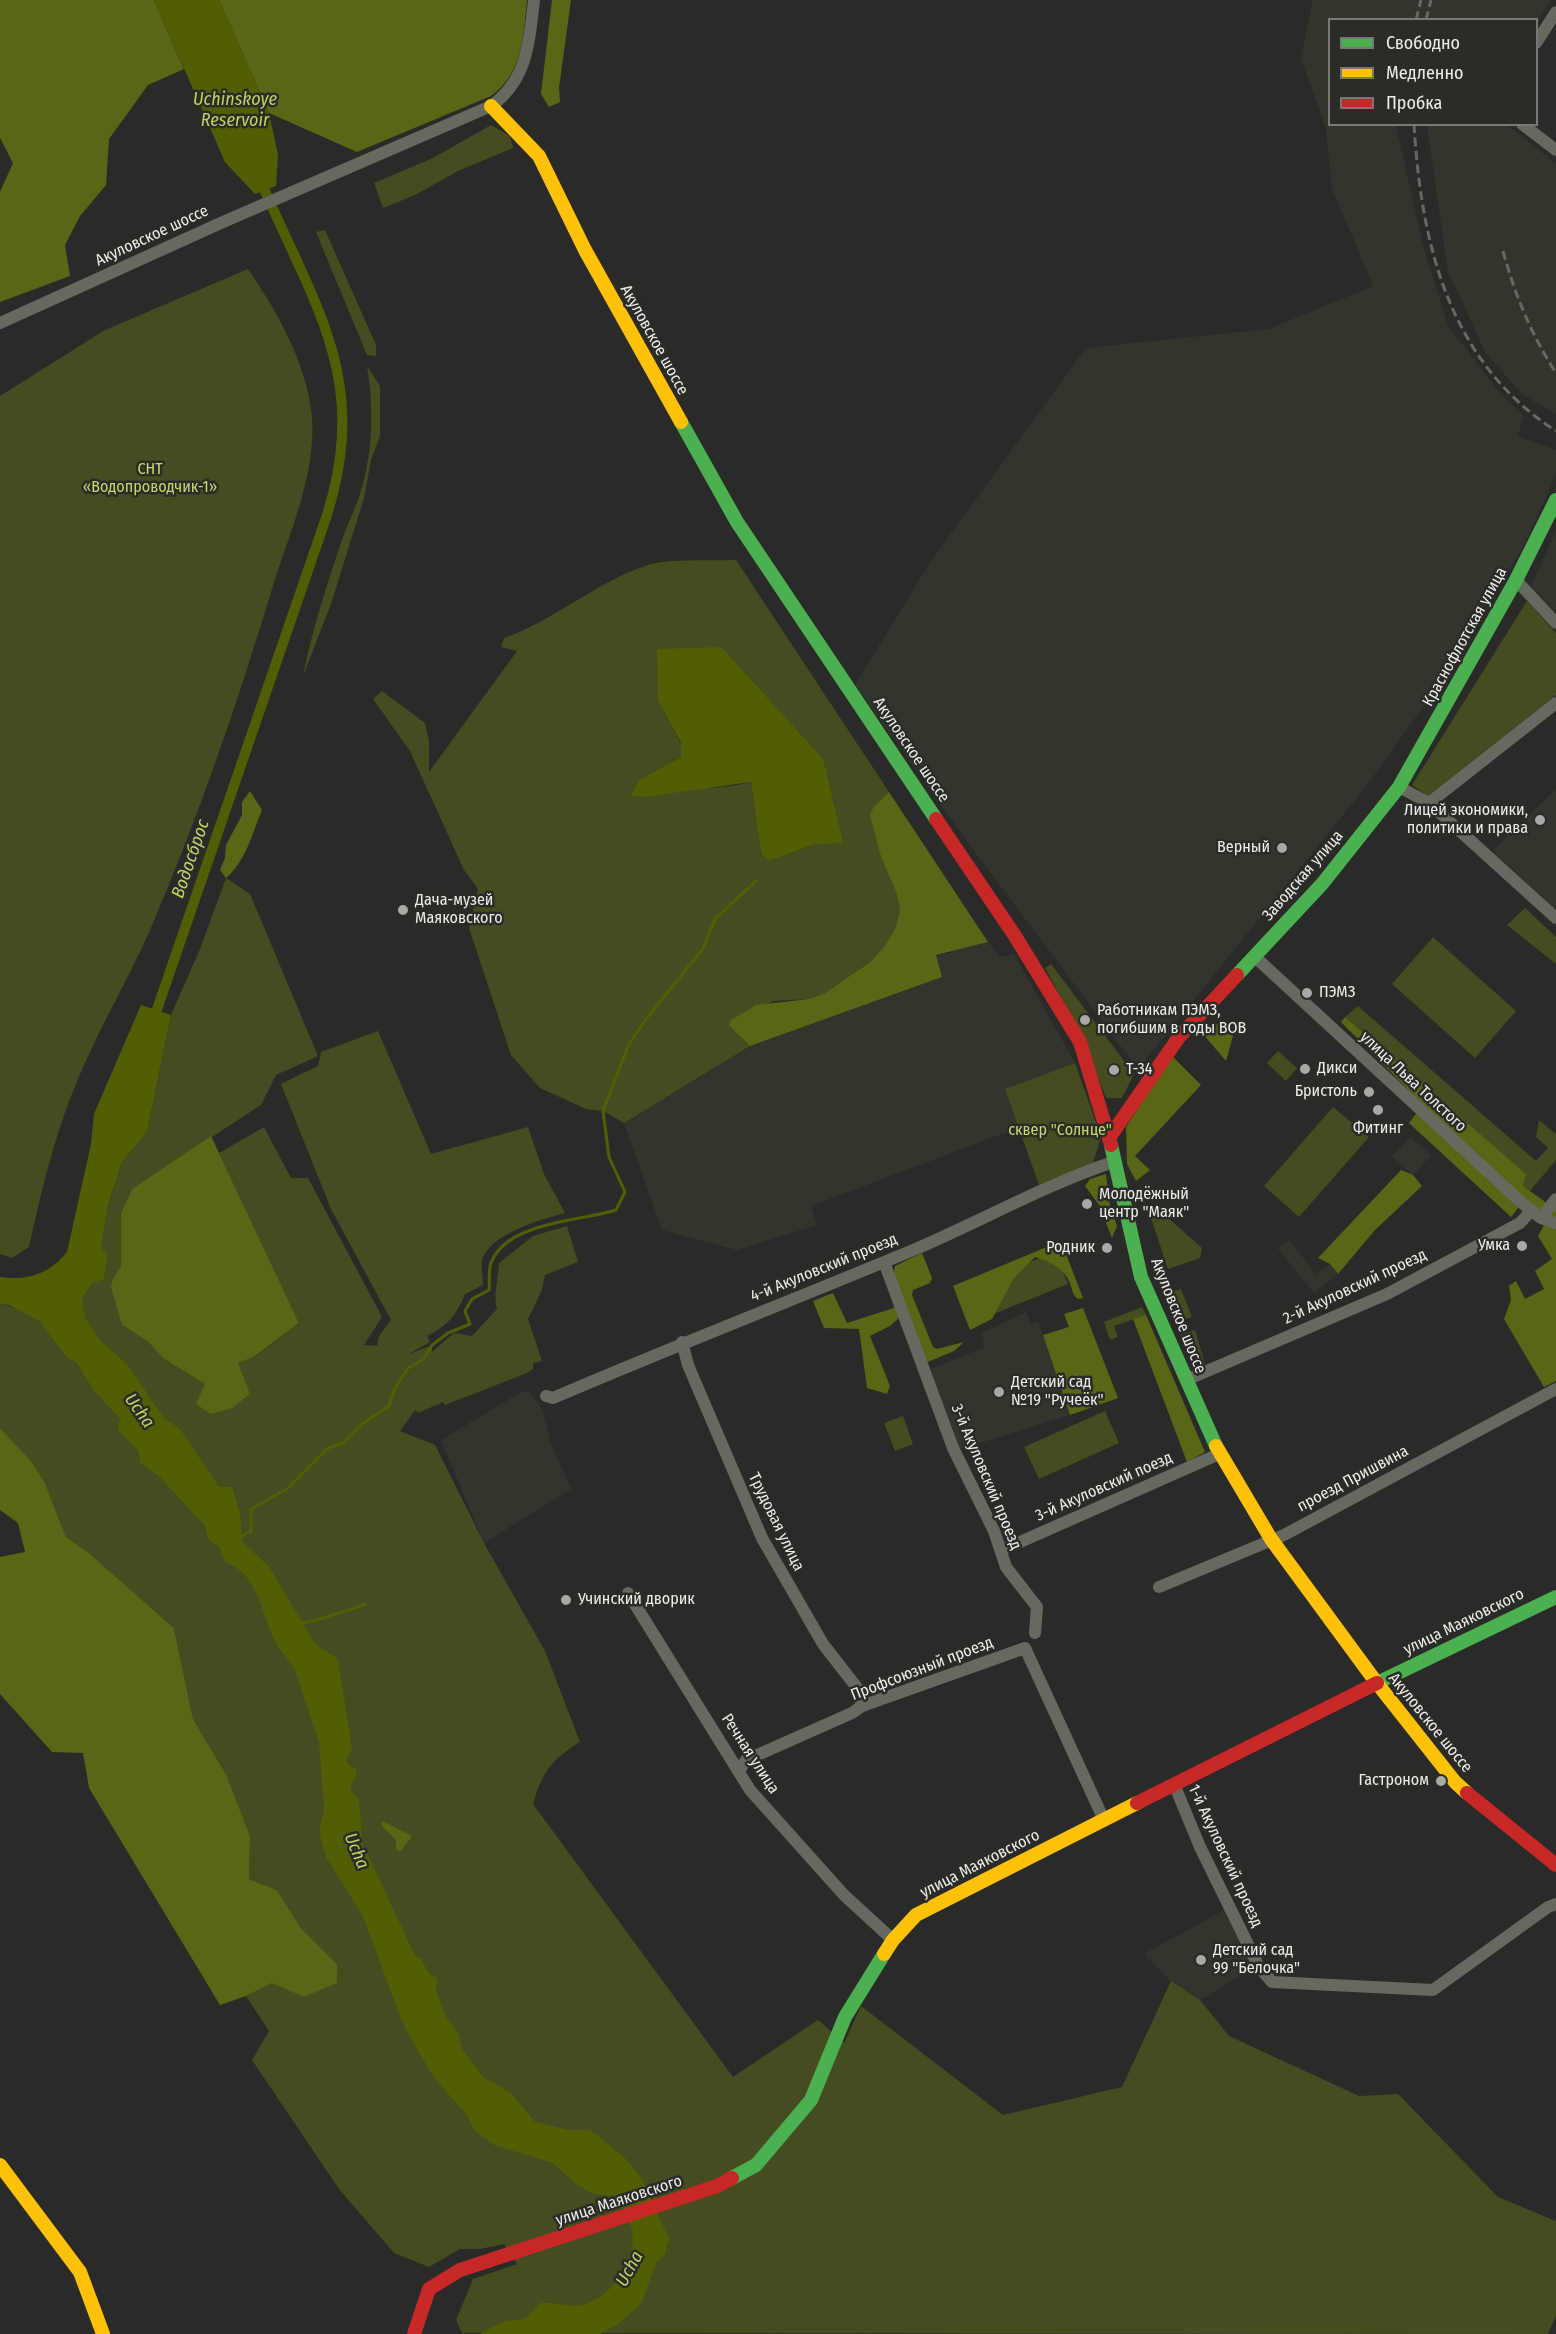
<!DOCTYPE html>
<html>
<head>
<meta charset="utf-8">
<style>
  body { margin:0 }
  #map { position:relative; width:1556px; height:2334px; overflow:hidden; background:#2a2b29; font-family:"Fira Sans Condensed",sans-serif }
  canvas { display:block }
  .legend { position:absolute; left:1328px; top:18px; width:210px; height:108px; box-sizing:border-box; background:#2b2c28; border:2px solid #787976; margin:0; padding:8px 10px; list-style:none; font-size:18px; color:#ecedeb }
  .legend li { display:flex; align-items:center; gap:12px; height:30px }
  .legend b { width:30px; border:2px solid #787976 }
</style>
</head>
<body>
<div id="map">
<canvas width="1556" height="2334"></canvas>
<ul class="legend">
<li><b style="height:8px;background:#4caf50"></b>Свободно</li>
<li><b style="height:8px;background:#ffc107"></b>Медленно</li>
<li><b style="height:8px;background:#c62828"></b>Пробка</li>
</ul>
</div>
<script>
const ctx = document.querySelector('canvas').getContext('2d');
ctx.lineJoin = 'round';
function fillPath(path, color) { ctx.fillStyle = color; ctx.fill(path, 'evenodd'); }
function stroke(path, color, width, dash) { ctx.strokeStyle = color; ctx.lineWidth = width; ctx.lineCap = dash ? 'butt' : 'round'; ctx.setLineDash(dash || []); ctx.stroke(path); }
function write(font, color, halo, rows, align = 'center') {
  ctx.font = font + ' "Fira Sans Condensed",sans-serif'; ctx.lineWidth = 5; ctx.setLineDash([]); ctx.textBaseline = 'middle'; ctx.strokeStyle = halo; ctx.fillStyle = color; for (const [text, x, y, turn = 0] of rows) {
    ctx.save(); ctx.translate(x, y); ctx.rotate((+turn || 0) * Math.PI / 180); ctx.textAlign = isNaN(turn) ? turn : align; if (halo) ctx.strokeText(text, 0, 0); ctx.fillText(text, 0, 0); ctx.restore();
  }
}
fillPath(new Path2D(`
  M1313,0H1551L1537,23L1536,20H1330V124L1396,125L1423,246L1448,326L1500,393L1524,417L1517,436L1556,450V475L1523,547L1428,700L1368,784L1138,1069L966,840L855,685L931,561L1086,348L1269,329L1373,286L1332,188L1326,129L1301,58Z
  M1427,125H1508L1556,164V414L1523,395L1485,352L1448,271Z
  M1556,531V613L1531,586Z
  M1556,789V910L1493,851Z
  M988,942L1001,957L1014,954L1075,1063L1006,1089L1020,1127L811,1206L817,1225L737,1250L662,1230L624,1123L750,1046L942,977L936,956Z
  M1410,1137L1431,1155L1413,1175L1392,1157Z
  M1289,1240L1316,1274L1330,1264L1338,1274L1314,1293L1278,1249Z
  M1026,1312L1031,1323L1038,1321L1070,1415L958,1450L928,1370L985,1347L982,1333Z
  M521,1392H530L542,1409L550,1441L571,1489L484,1543L441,1440Z
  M1224,1910L1255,1967L1200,2000L1171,1981L1144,1954Z`), '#33352d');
fillPath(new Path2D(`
  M491,125L510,136L513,148L458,171L415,195L383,208L374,183L433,158Z
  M325,230L376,345V356L367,355L316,232Z
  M248,269C277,311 307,364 312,417C316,476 289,534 272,589C237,705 198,818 150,930C127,982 97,1032 75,1086C54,1138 41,1192 29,1247L12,1258L0,1254V396L105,330Z
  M367,366L380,386V436L371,460L364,498L331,604L303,676C312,630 327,584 342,540C347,525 354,512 359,497C373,456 374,409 367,366Z
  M736,560L889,792L874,806L881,857L896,892L900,909L896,927L884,947L870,962L825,993L809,999L773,1001L730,1025L750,1046L624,1123L603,1111L586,1109L540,1088L511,1055L469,928L478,889L464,870L410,751L373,699L382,691L425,723L429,742V772L517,651L501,647L504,638C555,620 596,582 648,565C667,558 714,561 736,560ZM658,701L794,729L823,759L815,844L769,861L761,854L751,782C707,792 683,788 640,779L681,757V744Z
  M1527,601L1556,633V695L1428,796L1412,785Z
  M226,878L250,894L318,1056L276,1075L261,1105L132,1189L121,1213V1267L113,1279L122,1325L147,1341L164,1359L205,1384L237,1363L255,1357L299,1323L219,1153L264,1127L291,1178H308L382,1317L364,1345L377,1346L379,1336L391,1320L331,1209L281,1084L318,1066L321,1052L378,1031L431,1154L528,1127L544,1174L565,1213C542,1219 486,1235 482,1262C481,1269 483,1278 483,1285L465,1294C456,1316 448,1325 427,1336L430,1342L407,1355L432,1345V1352L454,1333L472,1336L497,1309C493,1292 498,1281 499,1263L533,1236L567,1226L578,1262L545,1275L542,1290L528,1319L542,1361L533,1363V1369L527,1373L445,1405L443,1402L418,1413L415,1410L400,1431L435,1445L484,1543L545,1651L580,1742C551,1760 543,1771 533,1804L733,2077L818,2020L844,2043L861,2006L1003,2115L1122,2087L1171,1981L1200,2000L1229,2036L1359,2096L1398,2094L1498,2197L1556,2221V2315L1548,2334L462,2333L456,2320L473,2279L517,2264L504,2244L480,2249H460L429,2267L394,2253L339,2189L252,2060L269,2031L246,1996L272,1983L337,1964L301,1928L277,1890L249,1879L250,1836L227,1776L193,1719L174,1628L89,1553L66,1537L45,1483L32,1462L0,1428V1304C14,1306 35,1315 44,1326L82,1299L92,1283L107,1208L122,1162L147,1132L171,1015L200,949Z
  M1525,908L1556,937V964L1507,925Z
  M1433,937L1516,1011L1475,1058L1392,984Z
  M1051,964L1134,1074L1122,1098H1106L1083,1038L1045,968Z
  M1358,1006L1536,1161L1548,1148L1536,1137L1539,1120L1556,1134V1160L1530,1191L1523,1186L1525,1174L1345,1017Z
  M1278,1051L1297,1068L1286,1081L1267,1063Z
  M1075,1063L1101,1137L1093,1163L1039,1185L1005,1089Z
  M1333,1107L1369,1137L1299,1217L1264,1186Z
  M1151,1203L1202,1248L1200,1258L1168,1269L1150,1215Z
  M1055,1252L1068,1284L976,1321L963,1289Z
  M1181,1289L1192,1317L1176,1322L1167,1293Z
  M1142,1307L1146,1315L1114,1326L1118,1337L1110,1340L1104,1322Z
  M1195,1330L1205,1365L1195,1369L1180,1335Z
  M1105,1411L1119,1443L1039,1479L1024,1447Z
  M903,1416L913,1444L895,1451L884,1423Z`), '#454c1f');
fillPath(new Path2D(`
  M0,0H154L184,69L148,85L109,139L106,185L80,216L65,245L70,276L0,302V192L13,163L0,138Z
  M219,0H527C523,37 523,73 491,96L357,152L269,113Z
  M552,0H571L559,88L560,102L549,107L541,94Z
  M250,791L262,810C252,834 246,861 226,878L220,870L225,858L226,845L242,815V802Z
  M889,792L988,942L936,955L942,977L750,1046L729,1025L731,1020L756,1005L809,999L825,993L870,962L884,947L896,927L900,909L896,892L881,857L870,815L874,806Z
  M1345,1017L1526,1174L1523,1186L1548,1204L1534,1215L1522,1203L1511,1217L1409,1123L1419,1110L1512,1194L1341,1022Z
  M1223,1020L1234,1032L1226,1061L1203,1034Z
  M1172,1056L1201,1085L1135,1156L1150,1170L1136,1181L1127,1164L1126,1127Z
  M211,1136L299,1323L254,1357L238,1363L250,1394L232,1408L211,1414L196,1404L205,1384L164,1359L147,1341L122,1325L111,1287L113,1279L121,1266V1213L132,1189Z
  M1401,1170L1413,1175L1422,1186L1375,1230L1338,1274L1330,1264L1318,1258Z
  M1106,1174L1110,1206L1117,1226L1112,1238L1099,1205L1085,1186L1090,1179Z
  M1556,1204V1381L1544,1387L1504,1319L1511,1300L1509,1286L1516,1281L1525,1299L1544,1289L1535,1271L1552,1259L1538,1236Z
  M1061,1241L1083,1298L1078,1299C1071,1293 1073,1291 1070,1283C1064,1268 1050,1262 1035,1257L1014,1278L992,1319L970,1330L953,1286Z
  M922,1253L932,1278L930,1283L913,1290L912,1295L933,1347L937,1349L964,1342L954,1351L925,1363L893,1278L895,1266Z
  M833,1293L847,1323L897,1307L898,1319L890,1326L870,1336L890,1386L887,1394L867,1388L859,1329L824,1328L813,1301Z
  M1083,1308L1118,1398L1070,1415L1043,1335L1069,1327L1064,1314Z
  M1146,1315L1205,1452L1187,1462L1133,1319Z
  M0,1428L32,1462L45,1483L66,1537L89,1553L174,1628L193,1719L227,1776L250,1836L249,1879L277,1890L301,1928L337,1964V1983L304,1997L272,1983L246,1996L220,2005L89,1788L83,1753L52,1752L0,1694V1557L25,1552L18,1523L0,1510Z
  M382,1821L412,1836L400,1852L396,1849V1840L382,1826Z`), '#5a6515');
fillPath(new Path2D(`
  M154,0H219L269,113L278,155L276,186L255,194L225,162Z
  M721,647L823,759L843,843L815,844L769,861L761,854L751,782L644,797L631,795L640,779L681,757V743L658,701L657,649Z
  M141,1005L171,1015L147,1132L122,1162L107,1208L101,1248L107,1254L104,1279L92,1283L82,1299L85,1318L100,1341L127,1364L164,1418L180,1429L219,1487H232L240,1514L242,1541L270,1568L315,1644L338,1659L352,1749L347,1756V1763L356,1770V1777L351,1784V1792L359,1799L362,1842L415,1956L420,1957L429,1974L437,1978L436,1990L445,2015L458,2033L462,2049L483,2077L510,2092L535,2122L568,2130H590L623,2156L642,2179L669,2239L664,2256L657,2261L641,2304L618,2324L600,2334H480L504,2321L525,2319L541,2303C554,2301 569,2308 582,2305C613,2297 640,2258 631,2226C628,2216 621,2206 616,2197L593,2194L577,2185L553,2163L494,2145L474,2130L467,2115L435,2079L414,2044L402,2021L363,1916L326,1857L319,1832L324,1809L319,1742L295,1670C290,1660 281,1653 276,1643C261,1615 259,1573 225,1562L219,1547L208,1539L205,1526L159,1476L140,1463L138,1450L118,1430L120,1419L93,1389L77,1363L67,1357L39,1321L9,1305L0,1304V1277C28,1281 49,1274 67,1252L91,1144L94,1114Z`), '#535e04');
stroke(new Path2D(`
  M240,1537L251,1531V1509L287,1489L328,1448L343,1443L362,1424L389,1406L395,1388L408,1368L424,1359L432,1345L448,1333L470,1324L465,1311L472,1299L489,1290C490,1281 488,1271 491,1263C506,1222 581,1221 616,1210L625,1192L609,1157L603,1111L628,1046L646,1019L702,950L716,918L756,881
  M299,1624C322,1619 343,1612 366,1604`), '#535e04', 3);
stroke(new Path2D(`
  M153,1021L327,515C369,381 317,310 265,191`), '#535e04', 10);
stroke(new Path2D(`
  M1536,43L1556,12
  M1522,124L1556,150
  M0,323L223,222L491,106C528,79 529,42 534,0
  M1516,580L1556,623
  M1399,787L1429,803L1556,703
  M1429,803L1556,918
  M1254,956L1522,1203L1541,1218L1556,1223
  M1541,1218L1556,1199
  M884,1262L953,1448L994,1531L1006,1567L1037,1607L1035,1633
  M682,1342L688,1365L762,1538L823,1644L858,1689L862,1706
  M1186,1380L1387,1294L1520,1223L1531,1211
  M546,1396L553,1398C674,1346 796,1299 918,1248C983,1220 1045,1185 1113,1162
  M1002,1550L1219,1454
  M1159,1587L1284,1535L1556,1389
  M628,1593L750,1790L844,1895L893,1940
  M739,1771L746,1760L852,1713L862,1706L1025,1648L1104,1820
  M1174,1784L1200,1847L1259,1967L1272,1982L1433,1990L1548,1907L1556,1904`), '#67695f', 12);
stroke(new Path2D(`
  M681,422L737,522L936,819
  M1237,975L1322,884L1399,787L1516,580L1556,500
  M1111,1145L1141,1277L1216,1446
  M1377,1683L1556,1597
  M732,2178L756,2165L811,2100L845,2017L884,1954`), '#4caf50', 14);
stroke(new Path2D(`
  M491,106L539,156L585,250L681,422
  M1216,1446L1271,1539L1376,1682L1455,1782L1467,1793
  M884,1954L893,1940L916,1915L1137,1803
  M0,2165L80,2272L103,2334`), '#ffc107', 14);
stroke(new Path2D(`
  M936,819L1015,936L1080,1042L1111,1145
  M1109,1138L1179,1037L1237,975
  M1467,1793L1556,1865
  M1137,1803L1377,1683
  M414,2334L429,2289L460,2270L717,2186L732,2178`), '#c62828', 14);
stroke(new Path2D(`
  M1416,20L1421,0
  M1426,20L1431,0
  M1414,124C1421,244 1449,362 1556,431
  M1503,251C1515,295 1531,334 1556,373`), '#676864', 3, [9, 4.5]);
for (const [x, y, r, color] of [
  [1540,820,6,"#a8a9a7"],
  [1282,848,6,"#a8a9a7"],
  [403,910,6,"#a8a9a7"],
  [1307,993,6,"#a8a9a7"],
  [1085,1020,6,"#a8a9a7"],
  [1305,1069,6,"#a8a9a7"],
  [1114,1070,6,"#a8a9a7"],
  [1369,1092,6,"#a8a9a7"],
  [1378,1110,6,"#a8a9a7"],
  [1087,1204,6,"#a8a9a7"],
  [1522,1246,6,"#a8a9a7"],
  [1107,1248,6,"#a8a9a7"],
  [999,1392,6,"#a8a9a7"],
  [566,1600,6,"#a8a9a7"],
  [1441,1781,6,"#a8a9a7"],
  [1201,1960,6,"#a8a9a7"]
]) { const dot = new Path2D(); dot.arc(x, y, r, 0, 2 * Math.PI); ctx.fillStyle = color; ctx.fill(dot); stroke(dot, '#2b2c28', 2); }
write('16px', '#ecedeb', '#2b2c28', [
  ["Акуловское шоссе",152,236,-25],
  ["Акуловское шоссе",654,340,61],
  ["Краснофлотская улица",1465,637,-61],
  ["Акуловское шоссе",911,750,56],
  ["Заводская улица",1303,876,-49],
  ["улица Льва Толстого",1413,1082,43],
  ["4-й Акуловский проезд",824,1268,-22],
  ["2-й Акуловский проезд",1355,1287,-25],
  ["Акуловское шоссе",1178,1316,68],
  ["3-й Акуловский проезд",986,1477,67],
  ["проезд Пришвина",1353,1479,-28],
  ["3-й Акуловский поезд",1104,1487,-24],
  ["Трудовая улица",776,1522,64],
  ["улица Маяковского",1464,1622,-26],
  ["Профсоюзный проезд",922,1669,-21],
  ["Акуловское шоссе",1430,1723,51],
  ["Речная улица",750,1754,57],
  ["1-й Акуловский проезд",1225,1856,65],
  ["улица Маяковского",980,1864,-27],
  ["улица Маяковского",619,2201,-18]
]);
write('16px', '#c5d968', '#2b2c28', [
  ["СНТ",150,470],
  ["«Водопроводчик-1»",150,488],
  ["сквер \"Солнце\"",1060,1131]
]);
write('16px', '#ecedeb', '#2b2c28', [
  ["Лицей экономики,",1528,811,"right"],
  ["политики и права",1528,829,"right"],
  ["Верный",1270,848,"right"],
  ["Дача-музей",415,901],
  ["Маяковского",415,919],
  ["ПЭМЗ",1319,993],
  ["Работникам ПЭМЗ,",1097,1011],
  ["погибшим в годы ВОВ",1097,1029],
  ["Дикси",1317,1069],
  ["Т-34",1126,1070],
  ["Бристоль",1357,1092,"right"],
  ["Фитинг",1378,1129,"center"],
  ["Молодёжный",1099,1195],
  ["центр \"Маяк\"",1099,1213],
  ["Умка",1510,1246,"right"],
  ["Родник",1095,1248,"right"],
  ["Детский сад",1011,1383],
  ["№19 \"Ручеёк\"",1011,1401],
  ["Учинский дворик",578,1600],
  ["Гастроном",1429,1781,"right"],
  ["Детский сад",1213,1951],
  ["99 \"Белочка\"",1213,1969]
], 'left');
write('italic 18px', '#bfd362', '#2b2c28', [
  ["Uchinskoye",235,100],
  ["Reservoir",235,121],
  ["Водосброс",191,859,-71],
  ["Ucha",139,1411,54],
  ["Ucha",356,1851,67],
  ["Ucha",630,2269,-61]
]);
</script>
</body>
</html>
